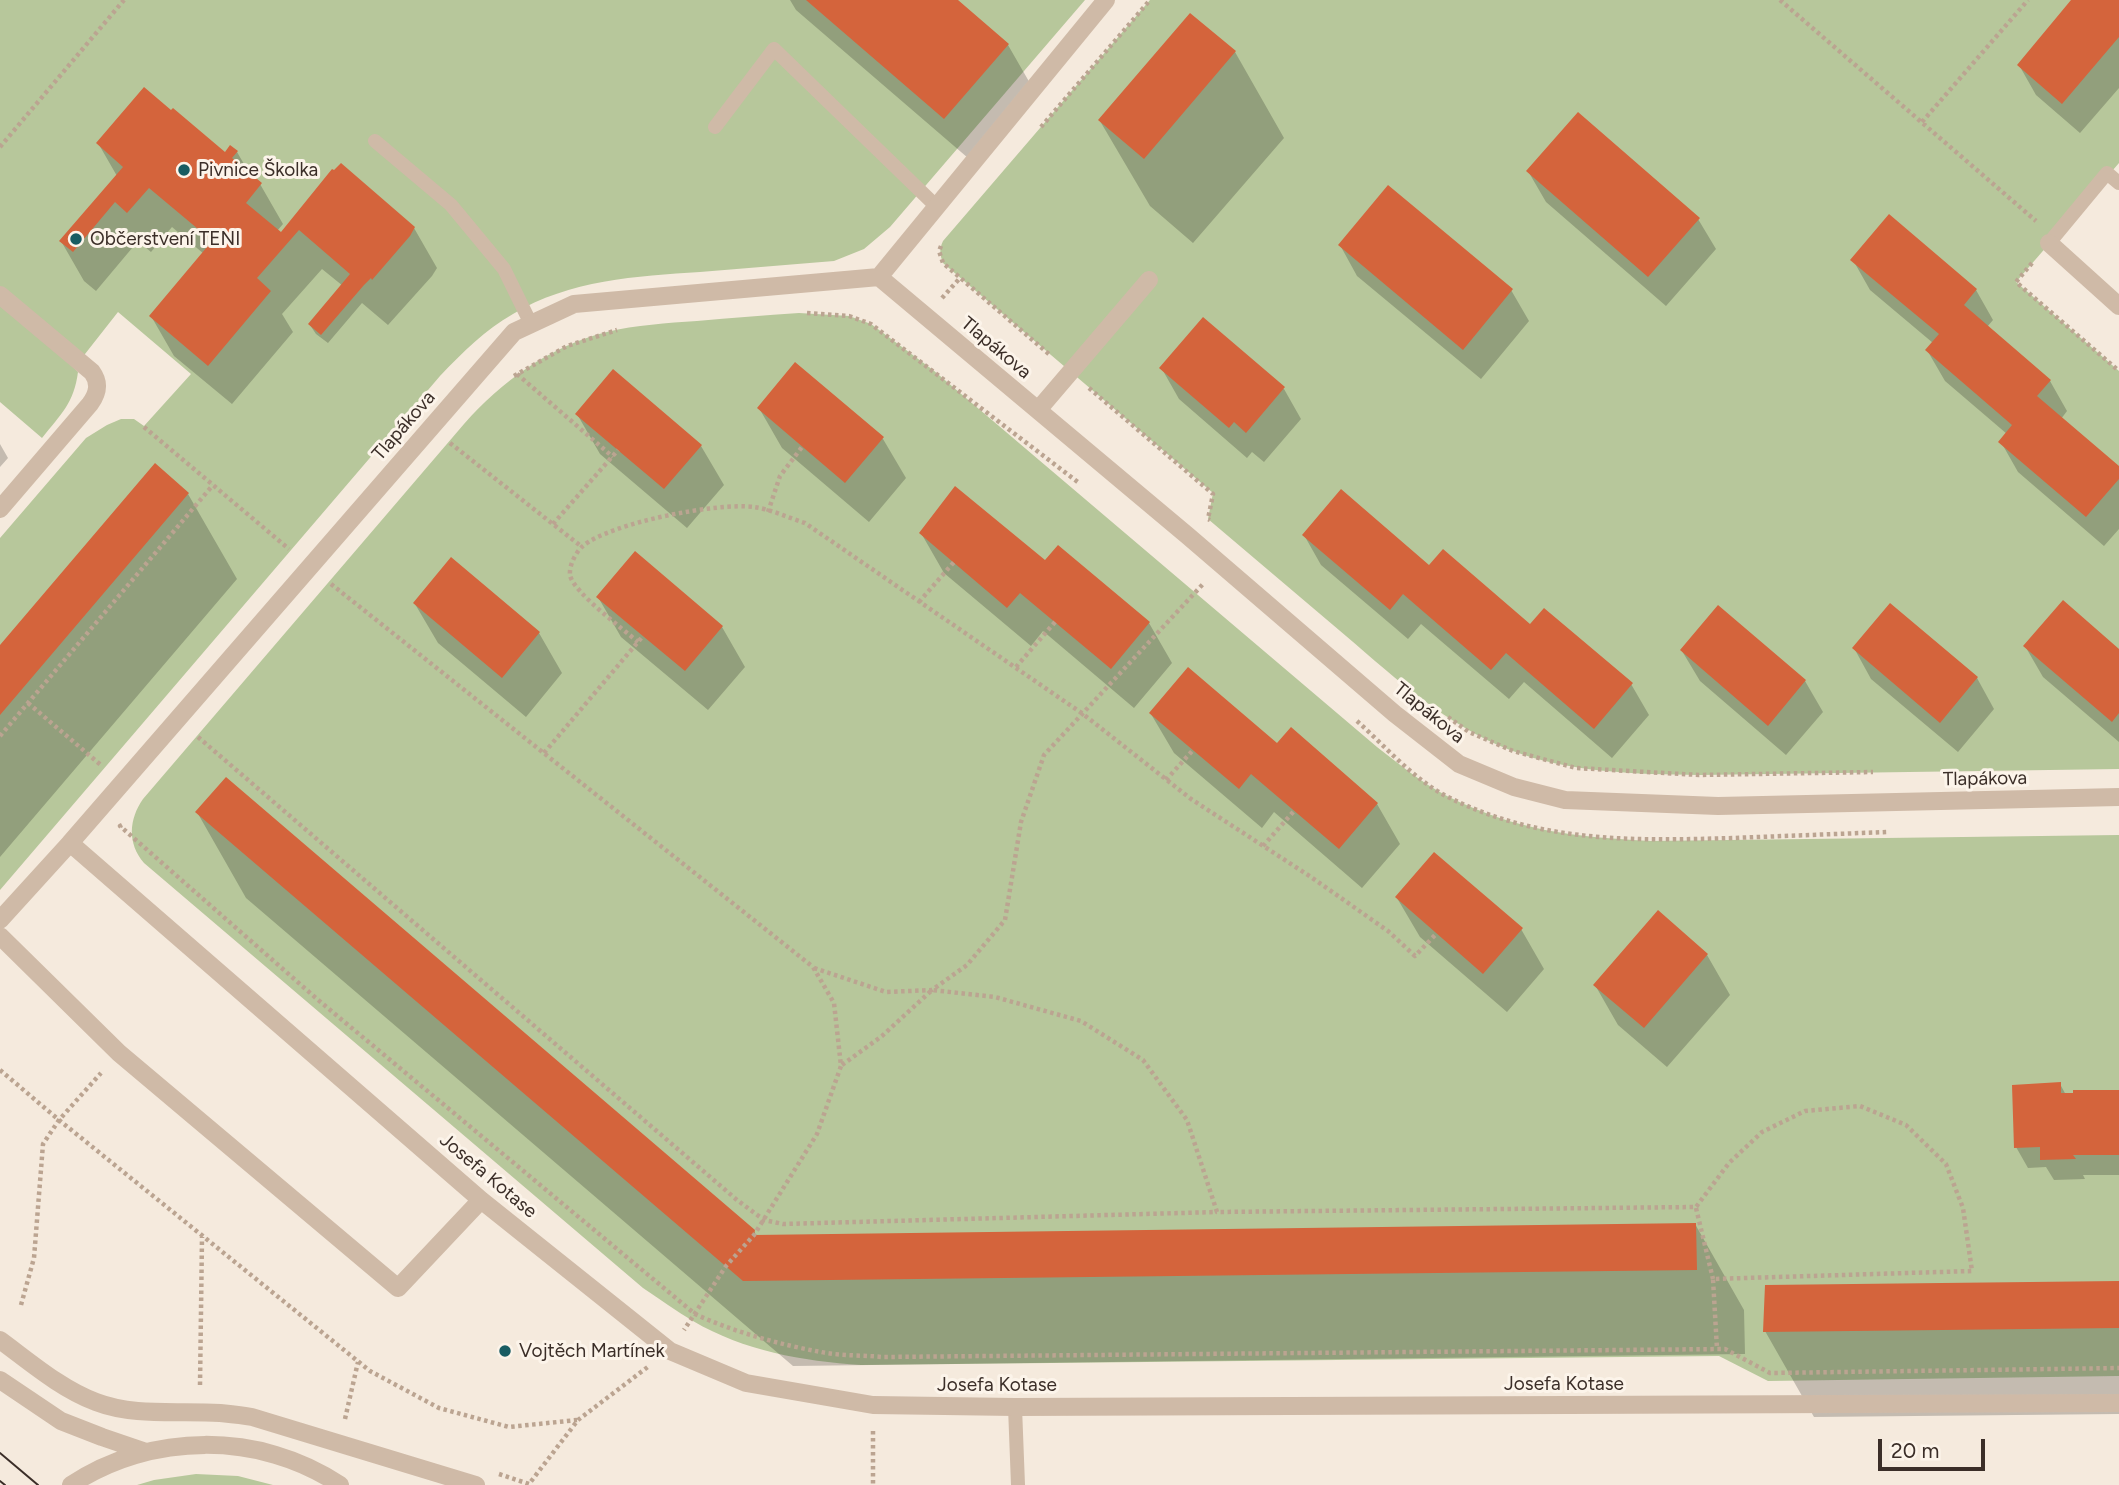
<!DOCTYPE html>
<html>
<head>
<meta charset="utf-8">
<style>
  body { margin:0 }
  #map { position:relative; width:2119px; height:1485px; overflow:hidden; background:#f5eadd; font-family:Figtree,sans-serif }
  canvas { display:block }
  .scale { position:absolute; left:1878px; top:1439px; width:107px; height:32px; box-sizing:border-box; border:4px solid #3b2e28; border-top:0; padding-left:9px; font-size:21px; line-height:24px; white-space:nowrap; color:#3b2e28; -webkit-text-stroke:5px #fcf4ea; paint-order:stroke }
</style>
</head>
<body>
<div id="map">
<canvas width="2119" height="1485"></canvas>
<div class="scale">20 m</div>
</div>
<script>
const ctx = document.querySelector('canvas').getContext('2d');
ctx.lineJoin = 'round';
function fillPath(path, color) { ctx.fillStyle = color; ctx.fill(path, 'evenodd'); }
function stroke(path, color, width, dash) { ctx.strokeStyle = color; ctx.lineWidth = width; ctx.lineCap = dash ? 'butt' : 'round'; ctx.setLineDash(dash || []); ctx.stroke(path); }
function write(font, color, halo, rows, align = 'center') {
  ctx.font = font + ' Figtree,sans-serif'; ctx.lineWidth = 6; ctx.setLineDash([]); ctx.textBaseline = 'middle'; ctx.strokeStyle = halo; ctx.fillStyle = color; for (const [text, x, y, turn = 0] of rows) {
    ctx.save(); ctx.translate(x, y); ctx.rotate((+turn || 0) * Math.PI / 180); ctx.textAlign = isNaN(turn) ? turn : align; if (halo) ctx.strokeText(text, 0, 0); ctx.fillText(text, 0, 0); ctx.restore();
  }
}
fillPath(new Path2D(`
  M0,0H1085L890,227L864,249L834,261C789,265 745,268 700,272C637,276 569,280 513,314C485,330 463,352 440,376L0,890V538L86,438L107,425L121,419H134L144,426L191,374L118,312L74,368L78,372C74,403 61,414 42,438L0,402Z
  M1150,0H2119V163L2016,282L2119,371V769L1699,775C1636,774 1570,773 1510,750C1448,726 1396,679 1346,636C1300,597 1254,558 1208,519L1213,493L943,263C940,255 939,249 943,241Z
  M799,313L849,316L871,324L933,370L1377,747C1399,764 1422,783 1447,796C1517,831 1574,837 1651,841L2119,835V1376L1768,1381L1719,1356L861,1365C802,1361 744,1351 693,1321C676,1311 660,1299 643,1288L144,863C127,843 129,819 143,799L464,424C502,381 550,346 607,332C636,325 667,323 697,321C731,318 765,315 799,313Z
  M196,1474L238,1476L273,1485H137L154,1480Z`), '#b7c79b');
fillPath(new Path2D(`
  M790,0H956L1008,45L1031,85L968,158L796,10Z
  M2074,0H2119V88L2080,133L2036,95L2019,65Z
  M1191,15L1235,52L1284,138L1193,243L1150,206L1100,121Z
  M98,143L225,155L237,152L251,176L260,184L283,224L277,231L281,235L333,172L414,228L437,268L432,276L388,325L362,303L328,343L316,334L310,325L343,286L322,269L282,314L293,332L232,404L174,356L151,316L204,254L172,227L151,252L138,241L96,291L84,281L61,241L117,176Z
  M1528,171L1698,219L1716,249L1666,306L1546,202Z
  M1340,245L1511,290L1529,321L1481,379L1357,276Z
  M1853,260L1976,290L1993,320L1987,327L2050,381L2067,411L2061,419L2119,469V529L2104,546L2018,472L2001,442L2007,434L1945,381L1927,350L1933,343L1870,290Z
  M796,364L883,439L906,478L869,522L782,448L759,408Z
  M1162,369L1284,389L1301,419L1264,462L1252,452L1247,458L1179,399Z
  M577,414L701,446L724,485L687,528L600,454Z
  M0,444L8,458L0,467Z
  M188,494L237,579L0,857V647Z
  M921,533L1045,563L1149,623L1172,663L1134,708L1043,631L1031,646L944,573Z
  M1304,535L1429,567L1631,684L1649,715L1612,758L1524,682L1509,699L1421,624L1408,639L1321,565Z
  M598,597L722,627L745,667L708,710L621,637Z
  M415,604L539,633L562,673L526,717L438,643Z
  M1719,607L1805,681L1823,712L1786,755L1700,681L1682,651Z
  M2025,646L2119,651V742L2043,677Z
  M1854,648L1977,678L1994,709L1958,752L1871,679Z
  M1151,714L1278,745L1291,730L1377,804L1400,844L1362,888L1274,812L1262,828L1174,753Z
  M197,812L754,1231L757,1237L1695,1224L1744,1310L1745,1354L793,1366L246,898Z
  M1397,898L1521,929L1544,969L1507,1012L1420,937Z
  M1707,955L1730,995L1667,1067L1618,1025L1595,985Z
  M2060,1084L2066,1095L2119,1092V1175H2083L2085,1179L2054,1180L2046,1167L2028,1168L2016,1147Z
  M2119,1283V1414L1814,1417L1765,1331Z`), '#0003');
fillPath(new Path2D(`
  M806,0H958L1009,44L944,119Z
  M2071,0H2119V37L2062,104L2017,65Z
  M1190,13L1236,51L1144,159L1098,120Z
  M144,87L171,110L173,108L225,152L230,145L238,151L232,158L262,183L246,203L281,232L332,169L334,170L341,163L415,227L410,236L372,280L371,278L364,285L321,335L308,324L350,274L299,230L257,278L271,291L208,366L149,316L212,241L198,229L149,188L127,213L115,202L73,252L59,241L123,167L96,143Z
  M1578,112L1700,218L1648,277L1526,171Z
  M1388,185L1513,289L1463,350L1338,245Z
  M1889,214L1977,289L1964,305L2051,380L2037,396L2119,466V479L2086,517L1998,442L2012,425L1925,350L1939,334L1850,260Z
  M1203,317L1285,387L1246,433L1234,422L1229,428L1159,368Z
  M795,362L884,437L845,483L757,408Z
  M613,369L702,445L664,489L575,414Z
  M155,463L189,493L0,715V645Z
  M955,486L1045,560L1058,545L1150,622L1111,669L1020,593L1007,608L919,533Z
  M1341,489L1429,565L1443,549L1530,624L1544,608L1633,683L1594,729L1506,653L1491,670L1403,594L1390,610L1302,535Z
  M635,551L723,626L685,671L596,597Z
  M451,557L540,632L502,678L413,603Z
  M2063,600L2119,649V713L2112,722L2023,646Z
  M1890,603L1978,677L1940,723L1852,648Z
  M1718,605L1806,680L1768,726L1680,650Z
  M1188,667L1277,743L1291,727L1378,803L1339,849L1251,774L1239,789L1149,713Z
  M226,777L755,1230L754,1235L1696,1223L1697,1270L743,1281L195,812Z
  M1434,852L1523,928L1483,974L1395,897Z
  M1658,910L1708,954L1644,1028L1593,985Z
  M2061,1082V1093H2073V1090H2119V1155H2073L2076,1159L2040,1160V1147L2014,1148L2012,1085Z
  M2119,1281V1328L1763,1332L1765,1285Z`), '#d4643c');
stroke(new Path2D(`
  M1780,0L2036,221
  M1922,122L2028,0
  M1041,127L1150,0
  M0,147L124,0
  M941,246L939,251L943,263L1050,355
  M2032,263L2016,282L2119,371
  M942,298L960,278
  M807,313L849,316L871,324L1079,483
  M517,374L613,457
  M514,376L567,346L617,330
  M1089,388L1213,494L1208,519L1210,520
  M144,427L289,549
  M450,443L582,547
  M768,512L780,476L802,447
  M553,524L618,450
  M331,584L813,967L834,1003L841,1066L817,1134L754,1235L726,1266L684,1330
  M919,602L954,562
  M638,642C623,629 573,592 570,575C569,565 576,552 583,546C610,523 718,502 754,507C770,509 789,518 805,523L1083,714L1191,799L1311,877L1388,931L1415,956L1437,933
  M1016,667L1055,622
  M28,703L102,766
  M1448,717L1469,732L1513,751L1576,768L1699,775L1873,772
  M1357,721C1385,746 1412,778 1446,796C1538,843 1633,841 1733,838C1784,836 1836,834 1887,832
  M0,736L213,485
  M198,737L737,1200L764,1220L783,1224L1217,1212
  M544,753L643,636
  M1166,780L1193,750
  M122,825L120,826L317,999L695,1314C731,1331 781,1345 821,1352C841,1356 862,1355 882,1357L1725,1349L1770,1373L2119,1368
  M1263,846L1294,811
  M814,968L886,992L932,990L967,965L1005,920L1021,822L1044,755L1203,584
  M842,1065L882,1036L932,990L995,997L1081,1021L1143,1060L1187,1120L1217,1212L1696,1207L1729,1163L1762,1132L1805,1111L1860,1106L1906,1125L1946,1164L1963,1208L1972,1271L1713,1279L1717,1349
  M0,1070L59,1120L370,1371L439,1408L509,1427L577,1420
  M1696,1208L1713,1279
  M21,1305L34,1258L43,1144L59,1120L101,1073
  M200,1385L202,1237
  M345,1419L358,1362
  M873,1431V1485
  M499,1474L529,1484L578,1420L649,1366`), '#bba491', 4.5, [3.5, 3.5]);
stroke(new Path2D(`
  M715,127L774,49L937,207
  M375,141L451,205L504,269L531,324
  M2049,243L2107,173L2119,183
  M1015,1407L1018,1485`), '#cfbaa7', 14);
stroke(new Path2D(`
  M2049,243L2119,306
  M879,277L1106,0
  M0,295L92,372C100,383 98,393 90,404L0,509
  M1038,410L1149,280
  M70,843L481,1200L670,1351L746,1383L873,1405L1015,1407L2119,1403
  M0,920L70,843L514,332L574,304L879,277L1188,536L1395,714L1459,764L1514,787L1565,800L1718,806L2119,797
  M0,936L119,1053L398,1288L481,1200
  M0,1340C30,1362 61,1389 96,1402C135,1417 179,1410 220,1413C230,1414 241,1415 252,1417L476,1485
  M0,1380L61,1421L102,1437L146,1452
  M71,1485C150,1432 260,1431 340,1485`), '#cfbaa7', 18);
stroke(new Path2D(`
  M0,1453L38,1485
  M0,1481L5,1485`), '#3b2e28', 2);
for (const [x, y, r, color] of [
  [184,170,7,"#185c62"],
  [76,239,7,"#185c62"],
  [505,1351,7,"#185c62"]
]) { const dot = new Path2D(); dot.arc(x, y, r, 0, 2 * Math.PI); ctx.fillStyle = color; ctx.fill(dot); stroke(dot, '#fcf4ea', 2.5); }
write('19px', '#3b2e28', '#fcf4ea', [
  ["Pivnice Školka",198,170],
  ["Občerstvení TENI",90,239],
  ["Vojtěch Martínek",519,1351]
], 'left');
write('19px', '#3b2e28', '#fcf4ea', [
  ["Tlapákova",996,348,40],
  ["Tlapákova",404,426,-49],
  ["Tlapákova",1429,713,39],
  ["Tlapákova",1985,779,-1],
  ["Josefa Kotase",488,1176,40],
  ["Josefa Kotase",1564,1384],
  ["Josefa Kotase",997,1385]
]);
</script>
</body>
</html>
